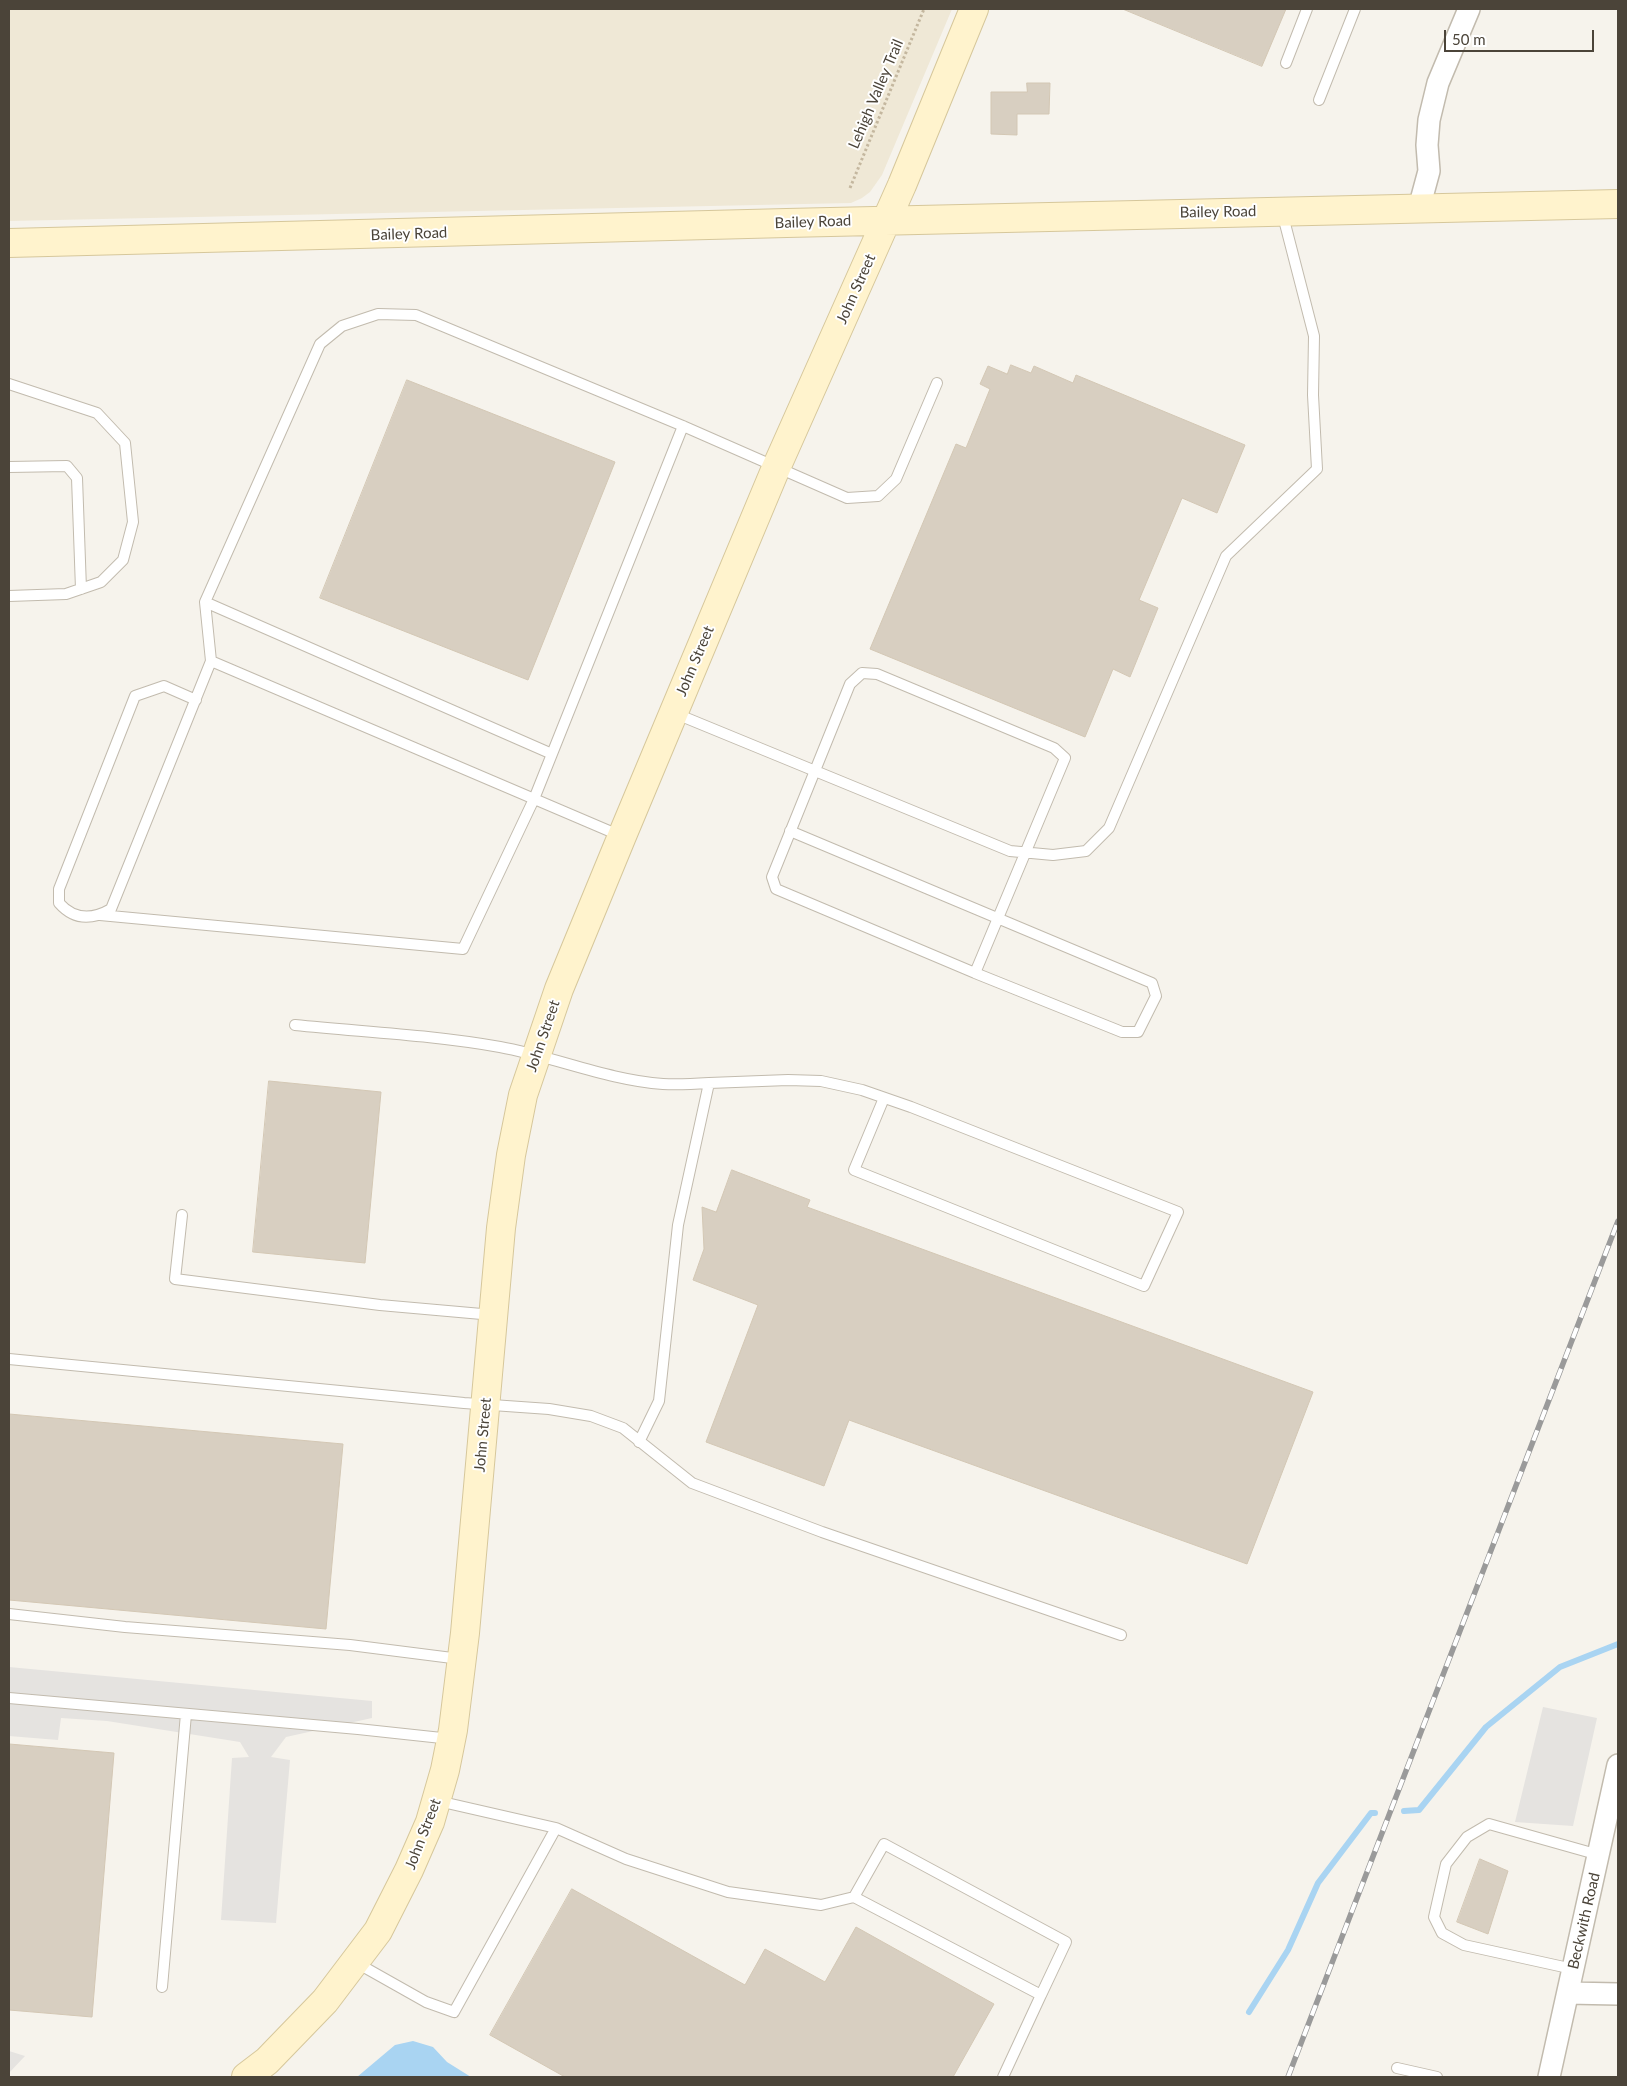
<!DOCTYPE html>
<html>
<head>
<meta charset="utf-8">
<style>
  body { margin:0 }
  #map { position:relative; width:1627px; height:2086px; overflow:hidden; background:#f6f3ec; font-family:Lato,sans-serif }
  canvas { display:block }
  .frame { position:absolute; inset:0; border:10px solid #4b4439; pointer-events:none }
  .scale { position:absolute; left:1444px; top:30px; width:150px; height:22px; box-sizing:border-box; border:2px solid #4b4439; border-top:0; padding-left:6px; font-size:15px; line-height:18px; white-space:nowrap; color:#4b4439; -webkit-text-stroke:4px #fff; paint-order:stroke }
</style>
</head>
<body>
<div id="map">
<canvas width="1627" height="2086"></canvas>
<div class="frame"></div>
<div class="scale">50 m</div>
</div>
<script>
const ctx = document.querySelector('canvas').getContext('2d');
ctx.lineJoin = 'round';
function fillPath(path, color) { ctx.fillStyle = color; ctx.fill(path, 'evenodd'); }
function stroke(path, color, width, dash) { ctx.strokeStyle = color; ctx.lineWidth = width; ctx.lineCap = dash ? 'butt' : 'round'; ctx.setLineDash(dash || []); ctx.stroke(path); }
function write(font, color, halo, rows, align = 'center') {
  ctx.font = font + ' Lato,sans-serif'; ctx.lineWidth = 4; ctx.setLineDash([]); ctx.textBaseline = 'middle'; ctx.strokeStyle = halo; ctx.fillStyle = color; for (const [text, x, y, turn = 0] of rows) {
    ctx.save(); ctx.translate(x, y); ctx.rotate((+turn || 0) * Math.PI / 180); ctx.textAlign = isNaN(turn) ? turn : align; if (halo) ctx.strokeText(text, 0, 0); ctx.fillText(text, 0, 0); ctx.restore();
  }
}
fillPath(new Path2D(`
  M9,9H952L882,175L870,192L862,198L851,203L9,221Z`), '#efe8d6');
fillPath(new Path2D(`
  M9,1667L372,1701V1718L286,1737L271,1757L290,1760L276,1923L221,1920L232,1758L249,1757L240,1742L107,1721L61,1718L58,1740L9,1736Z
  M1543,1707L1597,1718L1573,1826L1515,1822Z
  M9,2051L25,2056L9,2073Z`), '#e5e3e0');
fillPath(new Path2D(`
  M413,2041L433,2047L447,2062L471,2077H357L395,2045Z`), '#a9d4f2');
stroke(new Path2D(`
  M1404,1811L1419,1810L1486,1727L1560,1667L1618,1644
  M1249,2012L1288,1950L1318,1883L1371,1813H1375`), '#a9d4f2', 6);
const building = new Path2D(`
  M1123,9H1286L1262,66Z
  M1027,83H1050L1049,114H1017V135L991,134V92H1027Z
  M1011,365L1031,373L1034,366L1073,383L1076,375L1245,445L1217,513L1182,498L1139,600L1158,608L1130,677L1113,669L1085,737L870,649L956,444L966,448L990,389L980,384L988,366L1007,374Z
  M407,380L615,462L528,680L320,598Z
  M269,1081L381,1092L365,1263L253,1252Z
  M732,1170L810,1200L807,1207L1313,1392L1247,1564L849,1420L824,1486L706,1442L758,1305L693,1280L704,1249L702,1207L716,1212Z
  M9,1414L343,1444L326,1629L9,1600Z
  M9,1744L114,1753L92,2017L9,2010Z
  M1480,1859L1508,1871L1488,1934L1457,1922Z
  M572,1889L745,1985L765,1949L825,1982L856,1927L994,2004L953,2077H565L490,2035Z`);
fillPath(building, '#d8cfc1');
stroke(building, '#d3c7b4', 1);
const lane = new Path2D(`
  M1286,63L1307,9
  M1319,100L1355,9
  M9,384L97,413L125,443L133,522L123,560L101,582L66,594L9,596
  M9,467L67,466L77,478L81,589
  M205,602L552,754
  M862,673L877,674L1054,748L1065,758L975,973L776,889L772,877L850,684Z
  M196,700L164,686L135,696L59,889V903C74,920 92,920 111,909L211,661
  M674,713L1010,851L1053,855L1086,851L1109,828L1226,556L1317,469L1313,395L1314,336L1282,212
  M790,831L1152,983L1156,996L1138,1032H1122L975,973
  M621,836L211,661L205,602L320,344L342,326L378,314L416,315L683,426L847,498L878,496L896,479L937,383
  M100,915L463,949L534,799L683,426
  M295,1025C363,1032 433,1035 500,1047C555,1057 608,1080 663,1084C678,1085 694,1084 709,1083L678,1225L659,1401L639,1442
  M709,1083L788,1080L821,1081L862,1090L911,1107L1178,1212L1144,1286L854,1170L884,1098
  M182,1215L175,1279L380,1305L493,1315
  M9,1359L464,1403L549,1409L591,1416L623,1428L692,1483L822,1532L1121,1635
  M9,1614L125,1627L350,1645L460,1659
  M9,1698L358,1729L451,1739
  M556,1828L626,1859L728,1892L821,1905L854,1897L1041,1995L1003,2077
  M854,1897L884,1844L1066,1942L1041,1995
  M355,1962L426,2002L454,2012L556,1828L438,1801
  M1573,1969L1464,1945L1442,1933L1434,1917L1446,1864L1467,1837L1489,1824L1599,1855
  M162,1987L186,1714
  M1397,2068L1437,2077`);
const street = new Path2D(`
  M1419,208L1429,171L1427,145L1429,120L1438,83L1469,9
  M1568,1993L1618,1994
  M1549,2077L1618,1765`);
const secondary = new Path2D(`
  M9,243C545,231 1082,213 1618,204
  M246,2077L267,2061L325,2001L378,1931L409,1870L430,1822L445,1770L453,1730L465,1633L501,1228L511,1155L523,1095L559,989L622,836L776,468L902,185L974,9`);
stroke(lane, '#c2bbae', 12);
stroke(street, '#c2bbae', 24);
stroke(secondary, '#d6c79b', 30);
stroke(new Path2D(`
  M850,188L924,9`), '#c4b79f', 3, [2.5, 2.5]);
stroke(lane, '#fff', 10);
stroke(street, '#fff', 21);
stroke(secondary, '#fff3cd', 28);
const rail = new Path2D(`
  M1288,2077L1618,1221`);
stroke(rail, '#9a9a9a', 5.5);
stroke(rail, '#fff', 4, [11]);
write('15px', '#4b4439', '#fff', [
  ["Lehigh Valley Trail",876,94,-67],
  ["Bailey Road",1218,212,-1],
  ["Bailey Road",813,222,-2],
  ["Bailey Road",409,234,-2],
  ["John Street",856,289,-66],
  ["John Street",695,661,-67],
  ["John Street",543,1036,-71],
  ["John Street",483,1435,-85],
  ["John Street",423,1834,-69],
  ["Beckwith Road",1584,1921,-77]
]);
</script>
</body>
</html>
